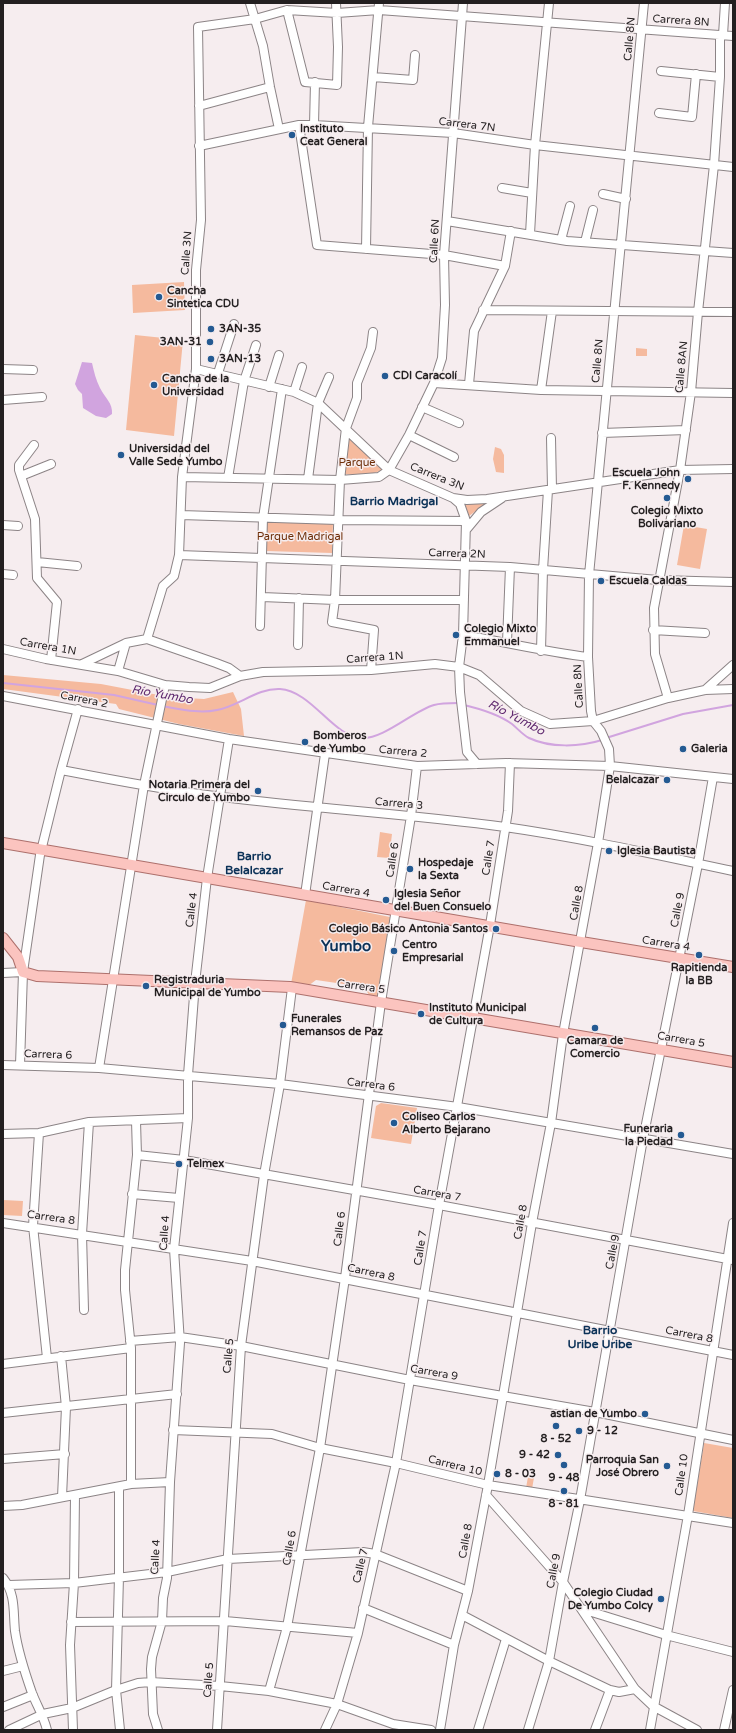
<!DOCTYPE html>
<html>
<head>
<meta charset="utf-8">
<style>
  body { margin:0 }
  #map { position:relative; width:736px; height:1733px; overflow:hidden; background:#f6edef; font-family:"Varela Round",sans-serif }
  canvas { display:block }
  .frame { position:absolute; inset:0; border:4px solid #231f20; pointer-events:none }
</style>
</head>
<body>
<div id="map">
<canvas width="736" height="1733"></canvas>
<div class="frame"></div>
</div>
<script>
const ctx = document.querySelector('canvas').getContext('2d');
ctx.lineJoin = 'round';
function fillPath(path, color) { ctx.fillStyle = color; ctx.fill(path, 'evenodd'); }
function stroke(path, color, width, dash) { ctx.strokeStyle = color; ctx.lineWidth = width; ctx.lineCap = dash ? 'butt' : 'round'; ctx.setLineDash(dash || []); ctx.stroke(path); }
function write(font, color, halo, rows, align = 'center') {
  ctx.font = font + ' "Varela Round",sans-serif'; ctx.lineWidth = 3; ctx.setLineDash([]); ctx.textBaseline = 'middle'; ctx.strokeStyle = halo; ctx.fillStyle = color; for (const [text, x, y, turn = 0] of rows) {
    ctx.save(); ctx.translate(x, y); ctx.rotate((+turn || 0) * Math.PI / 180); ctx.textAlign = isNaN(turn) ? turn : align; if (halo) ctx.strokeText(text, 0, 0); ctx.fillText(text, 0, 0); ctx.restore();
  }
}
fillPath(new Path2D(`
  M184,282L185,310L133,313L132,285Z
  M135,335L183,340L174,436L126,430Z
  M636,348L647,349V356H636Z
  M348,435L383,470L365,476L343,474Z
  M495,447L501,449L504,455V473L496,472L493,459Z
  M488,502L469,516L465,504Z
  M267,522L333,523L332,553L266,551Z
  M684,525L707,529L700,569L677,565Z
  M3,675L101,684L169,697L204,699L233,692L241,709L244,736L179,724L119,709L116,704L3,689Z
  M380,832L392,834L389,858L377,857Z
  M306,900L390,917L378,996L369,995L364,987L316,980L308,986L291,984Z
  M381,1103L417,1108L411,1144L371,1138L376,1106Z
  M3,1200L23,1201L22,1216L3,1215Z
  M704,1443L733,1448V1518L693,1511Z
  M529,1471L535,1472L532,1489L526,1488Z`), '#f5ba9e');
fillPath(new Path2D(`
  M82,362L92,363C94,372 96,380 100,388C105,398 113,403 112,414L106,418L96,416L83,408L82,394L78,390L75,384Z`), '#d1a4df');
stroke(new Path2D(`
  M3,683L114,695L158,705
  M464,705C481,709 498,714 512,724C518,729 523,735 529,738C550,748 580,747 602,740
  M162,706C180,709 199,714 217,710C239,706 257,688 280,689C312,691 334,738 362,738C384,739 413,711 434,705C441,703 451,703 458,703
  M606,738L683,714L733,705`), '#d1a4df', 2);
const minor = new Path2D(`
  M250,3L263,46L270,87L279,129
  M287,10L305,82L337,85L338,47L336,3
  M723,35L725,3
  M661,71L720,77
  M373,77L413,80L415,55
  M199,106L270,87
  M659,113L692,117L696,74
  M299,125L317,245L444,255L505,266
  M314,125L315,82
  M199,146L299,125H314L453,133L535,145L733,167
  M502,188L532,193
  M603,194L626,199
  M447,221L567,241L733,253
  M530,234L535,145L549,3
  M561,240L570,206
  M585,242L593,210
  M366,249L368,127L379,3
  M483,310L733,312
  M3,369L33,370
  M196,369L294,392L318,403L389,470L453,498L467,500L487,499L680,470L733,469
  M218,373L234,324
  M434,383L541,390L733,393
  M469,384L474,331L505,266L511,231
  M269,387L279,355
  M541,390L552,311
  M294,392L302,367
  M3,400L42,397
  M422,407L459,423
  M602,433L686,430
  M409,435L454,457
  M551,438L552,489
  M34,445L19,465V470L35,519L37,578L57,602L51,660
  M21,476L51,464
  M182,477L340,480L379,477L389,470L409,435L434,383L442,358L445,305L444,255L463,3
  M228,478L244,381L256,345
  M308,479L318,403L329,377
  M453,498L460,504L466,521L463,635L459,667L460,692L467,752L477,764
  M181,515L338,520L466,521
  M3,525L18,526
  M466,530L481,512L502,498
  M179,555L510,567L658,580L733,582
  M37,562L77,566
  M3,574L13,575
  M262,597L335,600H464
  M260,626L263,518L282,389
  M653,630L705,633
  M463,635C505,642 546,652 588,657
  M147,639L163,586L174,576L179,555L182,477L196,369V270L201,220L198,27L255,19L287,10L337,13L379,10L733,36
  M507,642L510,567
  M298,645L299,598
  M3,649L46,659L118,671L165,685L189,687L210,688L240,676L263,672L371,670L435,664L459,667L479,675L521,711L550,724L593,721L668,698L705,690L733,689
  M541,651L543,570L548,490
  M82,664L126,643L147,639L216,663L229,668L240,676
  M371,670L374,630L332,622L335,600L340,480L346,428L357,398V383L371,348L373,332
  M118,671L126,643
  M705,690L733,665
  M3,696L229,739L417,766L506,763L610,766L733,779
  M668,698L655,654L654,608L680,470L691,392L698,312L714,165L720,77V35
  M61,770C115,780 168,791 223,797C317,809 411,814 505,827C582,838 657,855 733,871
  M305,895L325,754
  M3,973L23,972
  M3,1065L99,1068L280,1084L458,1107L733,1154
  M20,1065L23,972L40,855L61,770L78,709
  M99,1068L144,785L165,685
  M39,1133L33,1226L47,1358
  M3,1134L39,1133L89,1122L188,1118
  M137,1155L184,1160L439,1205L733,1260
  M132,1194L179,1198
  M3,1223L252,1261L733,1355
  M84,1310L82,1234L89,1122
  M130,1341L180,1337L241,1346L410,1380L595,1412L733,1440
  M61,1356L66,1407L62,1497
  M3,1364L131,1348
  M3,1413L177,1394
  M173,1430L272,1434L320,1448L396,1463L488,1485L733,1523
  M3,1459L65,1454
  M131,1484V1348L125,1290V1270L137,1155L136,1121
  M119,1487V1577L116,1690L120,1730
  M486,1495L563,1582L635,1689L653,1706L697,1730
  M3,1506L22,1505L131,1484L170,1482
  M3,1578C16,1594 13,1612 15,1631C18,1652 25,1673 32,1693C37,1706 44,1717 47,1730
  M9,1585L74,1583L167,1572L228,1559L363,1552L375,1554L468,1591
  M363,1608L454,1645
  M582,1609L666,1635L733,1652
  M462,1615L549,1661L610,1690L619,1692L635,1689
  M71,1622L225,1621L358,1633
  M3,1671L23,1666
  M269,1691L287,1627L320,1448L345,1278L381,1002L411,816L417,766
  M3,1707L33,1695
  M9,1730L43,1714L72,1708L116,1690L138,1683L151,1682L220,1686L269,1691L337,1704L393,1724L431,1730
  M73,1730L70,1645L74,1583L75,1495
  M158,1730L153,1714L151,1669L152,1657L162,1621L163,1598L167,1578L170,1482L180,1343L174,1249L188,1118V1075L195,983L207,878L229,739
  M217,1730L241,1346L264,1175L280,1084L292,988
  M325,1730L337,1704L358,1633L396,1463L439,1205L490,925L508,811L510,763
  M440,1730L454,1645L468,1591L488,1485L532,1223L551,1123L563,1034L598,843L610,766L609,749L601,731L593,721L591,711L588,657L589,575L644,3
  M478,1730L506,1639
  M528,1730L549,1661L563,1582L580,1500L643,1139L698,864L713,777
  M595,1730L610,1690
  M650,1730L688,1515L733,1223
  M724,1730L733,1690`);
const major = new Path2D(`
  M3,843L581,942L733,967
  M3,938L18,957L23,972L37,976L290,987L733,1062`);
stroke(minor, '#8c8486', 10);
stroke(major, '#ad706c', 12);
stroke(minor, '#fff', 8);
stroke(major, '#fbc4bf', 10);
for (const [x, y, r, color] of [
  [292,135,4,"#245a92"],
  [159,297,4,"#245a92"],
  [211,329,4,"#245a92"],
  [210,342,4,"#245a92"],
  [211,359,4,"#245a92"],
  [385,376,4,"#245a92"],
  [154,385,4,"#245a92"],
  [121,455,4,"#245a92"],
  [688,479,4,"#245a92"],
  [667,498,4,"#245a92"],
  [601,581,4,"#245a92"],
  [456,635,4,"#245a92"],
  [305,742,4,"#245a92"],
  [683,749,4,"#245a92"],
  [667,780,4,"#245a92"],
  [258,791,4,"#245a92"],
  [609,851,4,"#245a92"],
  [410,869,4,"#245a92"],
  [386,900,4,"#245a92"],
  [496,929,4,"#245a92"],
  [394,951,4,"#245a92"],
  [699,955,4,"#245a92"],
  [146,986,4,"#245a92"],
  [421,1014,4,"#245a92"],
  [283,1025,4,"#245a92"],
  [595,1028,4,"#245a92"],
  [394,1123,4,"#245a92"],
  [681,1135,4,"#245a92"],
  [179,1164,4,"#245a92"],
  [645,1414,4,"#245a92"],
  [556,1426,4,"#245a92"],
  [579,1431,4,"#245a92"],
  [558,1455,4,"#245a92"],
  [564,1465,4,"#245a92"],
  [667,1466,4,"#245a92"],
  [497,1474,4,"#245a92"],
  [564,1491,4,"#245a92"],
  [661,1599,4,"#245a92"]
]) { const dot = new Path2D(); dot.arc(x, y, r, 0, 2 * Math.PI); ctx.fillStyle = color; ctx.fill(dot); stroke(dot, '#f6edef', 1.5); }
write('11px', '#231f20', '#f6edef', [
  ["Carrera 8N",681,21,4],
  ["Calle 8N",630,39,-85],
  ["Carrera 7N",467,125,7],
  ["Calle 6N",435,241,-87],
  ["Calle 3N",187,253,-86],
  ["Calle 8N",598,361,-85],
  ["Calle 8AN",682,367,-85],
  ["Carrera 3N",437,477,22],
  ["Carrera 2N",457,554,2],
  ["Carrera 1N",48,647,10],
  ["Carrera 1N",375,658,-4],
  ["Calle 8N",579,686,-93],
  ["Carrera 2",84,700,11],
  ["Carrera 2",403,752,5],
  ["Carrera 3",399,804,5],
  ["Calle 7",489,858,-81],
  ["Calle 6",393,860,-81],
  ["Carrera 4",346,890,10],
  ["Calle 8",577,903,-80],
  ["Calle 4",192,910,-83],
  ["Calle 9",678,910,-79],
  ["Carrera 4",666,944,9],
  ["Carrera 5",361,987,8],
  ["Carrera 5",681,1040,10],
  ["Carrera 6",48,1055,2],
  ["Carrera 6",371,1085,7],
  ["Carrera 7",437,1194,10],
  ["Carrera 8",51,1218,8],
  ["Calle 8",521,1222,-80],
  ["Calle 6",340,1229,-83],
  ["Calle 4",165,1233,-86],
  ["Calle 7",421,1248,-81],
  ["Calle 9",613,1252,-79],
  ["Carrera 8",371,1273,12],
  ["Carrera 8",689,1335,11],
  ["Calle 5",229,1356,-85],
  ["Carrera 9",434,1373,10],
  ["Carrera 10",455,1466,14],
  ["Calle 10",682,1475,-82],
  ["Calle 8",466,1541,-80],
  ["Calle 6",290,1548,-80],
  ["Calle 4",156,1557,-87],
  ["Calle 7",361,1566,-77],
  ["Calle 9",554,1571,-79],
  ["Calle 5",209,1680,-86]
]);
write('bold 11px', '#231f20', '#f6edef', [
  ["Instituto",300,129],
  ["Ceat General",300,142],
  ["Cancha",167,291],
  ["Sintetica CDU",167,304],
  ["3AN-35",219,329],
  ["3AN-31",202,342,"right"],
  ["3AN-13",219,359],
  ["CDI Caracolí",393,376],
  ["Cancha de la",162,379],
  ["Universidad",162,392],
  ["Universidad del",129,449],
  ["Valle Sede Yumbo",129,462],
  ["Escuela John",680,473,"right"],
  ["F. Kennedy",680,486,"right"],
  ["Colegio Mixto",667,511,"center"],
  ["Bolivariano",667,524,"center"],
  ["Escuela Caldas",609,581],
  ["Colegio Mixto",464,629],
  ["Emmanuel",464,642],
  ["Bomberos",313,736],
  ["de Yumbo",313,749],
  ["Galeria",691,749],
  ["Belalcazar",659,780,"right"],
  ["Notaria Primera del",250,785,"right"],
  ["Circulo de Yumbo",250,798,"right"],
  ["Iglesia Bautista",617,851],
  ["Hospedaje",418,863],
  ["la Sexta",418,876],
  ["Iglesia Señor",394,894],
  ["del Buen Consuelo",394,907],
  ["Colegio Básico Antonia Santos",488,929,"right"],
  ["Centro",402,945],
  ["Empresarial",402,958],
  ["Rapitienda",699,968,"center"],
  ["la BB",699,981,"center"],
  ["Registraduria",154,980],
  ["Municipal de Yumbo",154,993],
  ["Instituto Municipal",429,1008],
  ["de Cultura",429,1021],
  ["Funerales",291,1019],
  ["Remansos de Paz",291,1032],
  ["Camara de",595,1041,"center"],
  ["Comercio",595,1054,"center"],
  ["Coliseo Carlos",402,1117],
  ["Alberto Bejarano",402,1130],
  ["Funeraria",673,1129,"right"],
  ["la Piedad",673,1142,"right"],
  ["Telmex",187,1164],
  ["astian de Yumbo",637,1414,"right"],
  ["9 - 12",587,1431],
  ["8 - 52",556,1439,"center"],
  ["9 - 42",550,1455,"right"],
  ["Parroquia San",659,1460,"right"],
  ["José Obrero",659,1473,"right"],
  ["8 - 03",505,1474],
  ["9 - 48",564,1478,"center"],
  ["8 - 81",564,1504,"center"],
  ["Colegio Ciudad",653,1593,"right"],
  ["De Yumbo Colcy",653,1606,"right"]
], 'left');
write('11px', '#6e2f09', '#f6edef', [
  ["Parque",357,463],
  ["Parque Madrigal",300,537]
]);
write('bold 12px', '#0b3157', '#f6edef', [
  ["Barrio Madrigal",394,502],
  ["Barrio",254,857],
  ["Belalcazar",254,871],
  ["Barrio",600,1331],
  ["Uribe Uribe",600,1345]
]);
write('italic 12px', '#5f296f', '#f6edef', [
  ["Río Yumbo",162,695,10],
  ["Río Yumbo",516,718,28]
]);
write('bold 15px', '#0b3157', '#f6edef', [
  ["Yumbo",346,947]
]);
</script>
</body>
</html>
